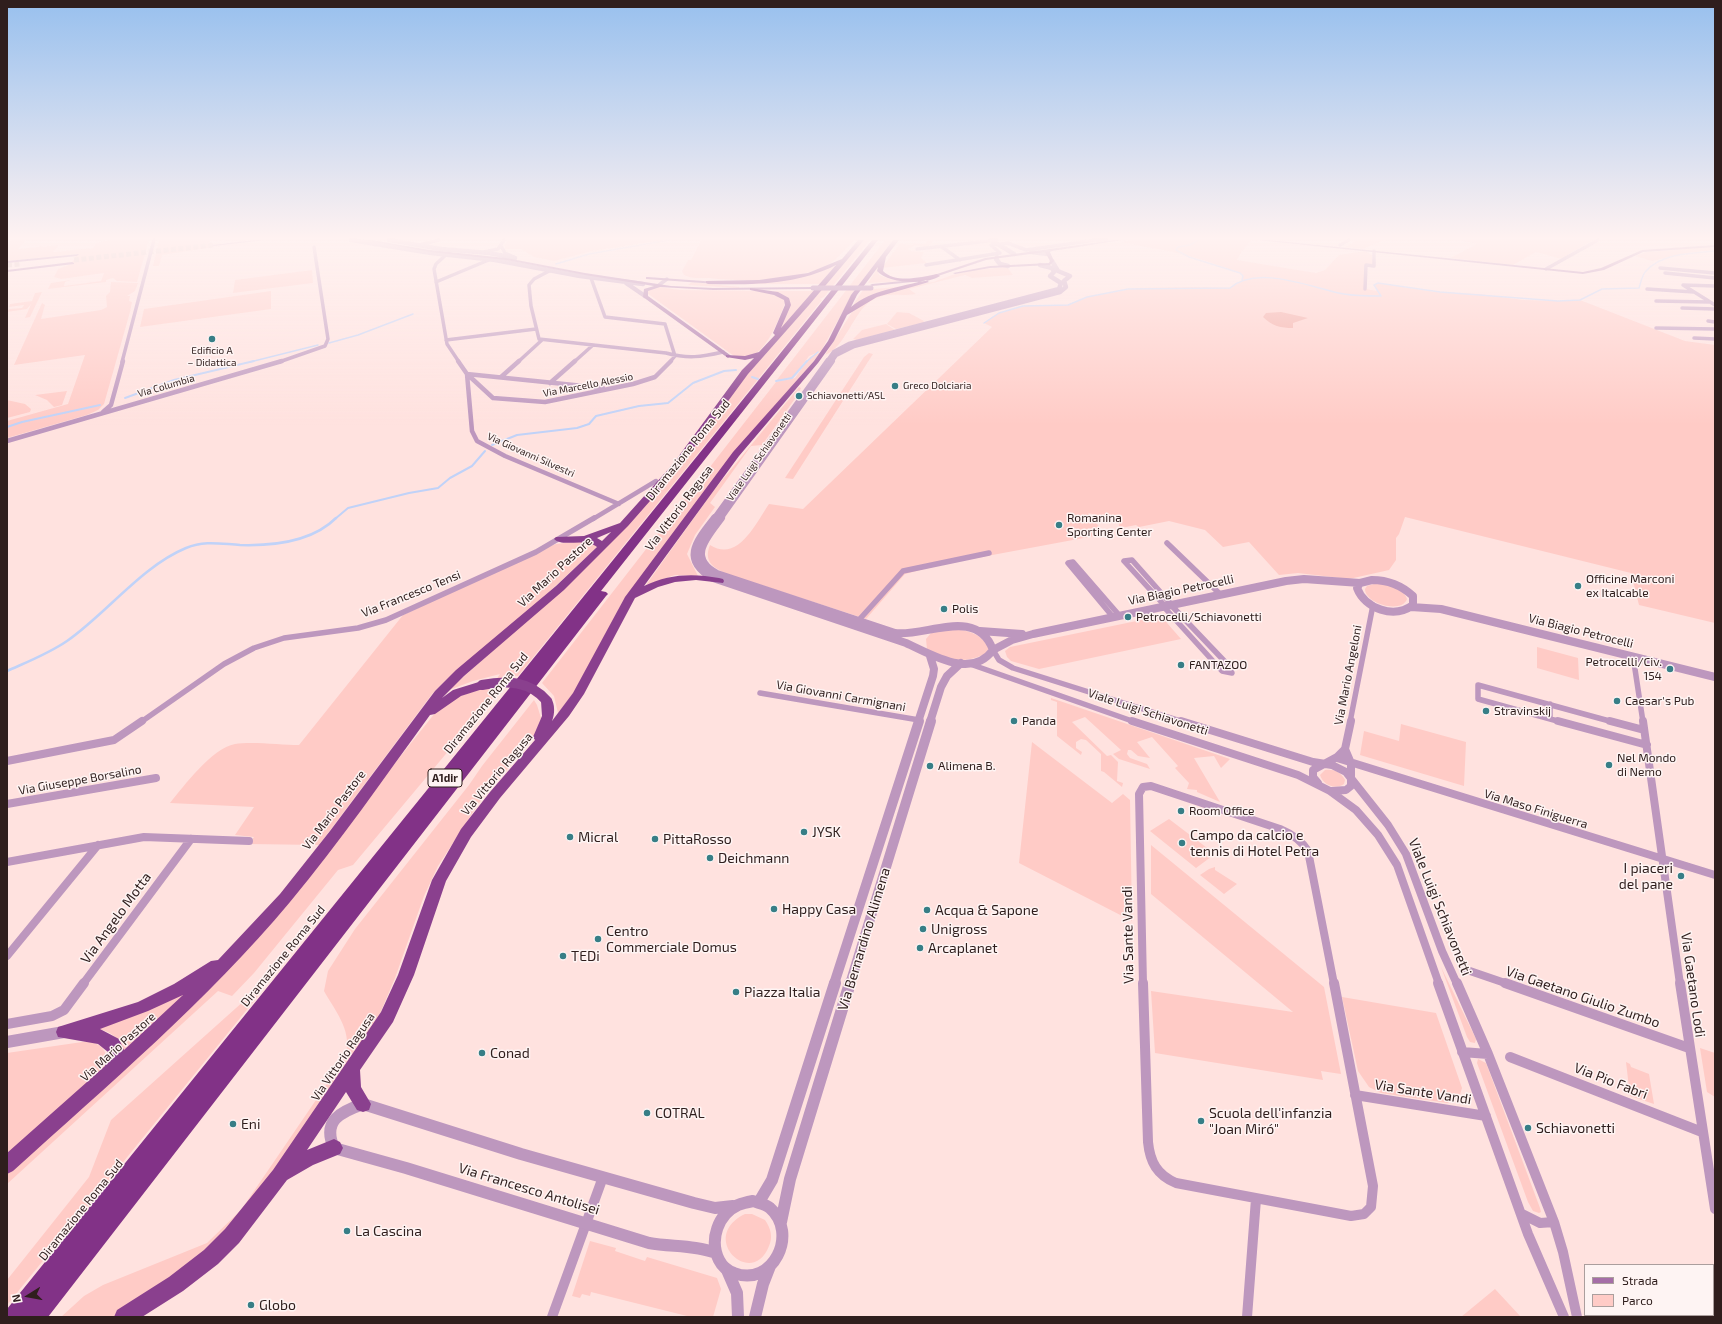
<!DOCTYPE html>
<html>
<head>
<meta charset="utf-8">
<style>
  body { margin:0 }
  #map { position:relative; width:1722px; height:1324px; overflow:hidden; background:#ffe2df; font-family:"Exo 2",sans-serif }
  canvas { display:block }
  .frame { position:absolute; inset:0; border:8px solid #2f1e1d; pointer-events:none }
  .legend { position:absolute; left:1584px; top:1264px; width:130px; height:52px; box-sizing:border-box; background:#fef4f3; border:1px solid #ab9e9d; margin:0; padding:5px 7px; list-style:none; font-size:12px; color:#2f1e1d }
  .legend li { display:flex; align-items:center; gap:8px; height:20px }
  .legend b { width:20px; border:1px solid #ab9e9d }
  .north { position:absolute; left:8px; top:1276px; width:40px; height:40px; -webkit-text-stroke:3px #fef4f3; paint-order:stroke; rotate:259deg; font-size:11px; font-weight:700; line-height:16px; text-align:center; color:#2f1e1d }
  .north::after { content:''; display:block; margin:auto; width:14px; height:18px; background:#2f1e1d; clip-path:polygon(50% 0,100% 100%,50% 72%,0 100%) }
</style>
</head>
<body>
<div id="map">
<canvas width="1722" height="1324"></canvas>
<div class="frame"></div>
<ul class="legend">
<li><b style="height:5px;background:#a56ea7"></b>Strada</li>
<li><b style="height:11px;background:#ffcbc6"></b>Parco</li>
</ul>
<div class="north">N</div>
</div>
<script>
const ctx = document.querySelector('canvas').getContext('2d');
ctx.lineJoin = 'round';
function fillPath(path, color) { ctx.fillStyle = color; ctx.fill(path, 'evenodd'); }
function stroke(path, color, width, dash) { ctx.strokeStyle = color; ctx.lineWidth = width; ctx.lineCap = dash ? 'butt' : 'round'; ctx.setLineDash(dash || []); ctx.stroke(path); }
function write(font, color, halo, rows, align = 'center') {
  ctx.font = font + ' "Exo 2",sans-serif'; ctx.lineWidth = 3; ctx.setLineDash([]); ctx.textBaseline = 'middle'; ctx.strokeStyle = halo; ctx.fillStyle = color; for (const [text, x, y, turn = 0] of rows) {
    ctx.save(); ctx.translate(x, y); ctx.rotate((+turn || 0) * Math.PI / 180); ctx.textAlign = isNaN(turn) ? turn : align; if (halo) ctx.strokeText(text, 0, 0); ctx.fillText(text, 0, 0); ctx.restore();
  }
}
fillPath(new Path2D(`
  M12,240H26L18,249L59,245L53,252L93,248L96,243L109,240H149L137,282L117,281L113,278L106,280V282L48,289L51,283L71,280L65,282L64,286L101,281L104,273L61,279L54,277L58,269L71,264L77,254L7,261V243Z
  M159,240H226L210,241L208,247L221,246L162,255L159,266H153Z
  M508,240H663L592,251L554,261L534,257L521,249H505V244Z
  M701,240H855C845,248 838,260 826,266C790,282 746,282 708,278C699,278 691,279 684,275L682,271L688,260H691Z
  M863,240H870L824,297L820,299L822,300L518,676H511L353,865L338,870L254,973L232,996L218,991L7,1184V1174L131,1060L368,797L435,713C451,697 470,692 491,687L500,674L473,681L449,690L607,547L739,384L812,301Z
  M885,240H893L854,291L821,351L809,356L793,378L776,381Z
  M928,240H934L927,248L916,245L908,249L912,251L924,252L921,258L927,263L882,268L900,243L911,245H913L912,243L925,244Z
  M1132,240H1252L1242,251L1237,260L1316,273L1325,270L1339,255L1365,251L1372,255L1374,266L1366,265V289L1377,291L1374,285L1380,283L1436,292L1479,294L1524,300L1561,301L1580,300L1685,341L1715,345V623L1639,605L1631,573L1405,517L1399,534L1396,538V560L1389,570L1349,579L1298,573L1279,575L1249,542L1223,547L1205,530L1169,521L1139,527L1136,525L1126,527L1119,526L1120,520L1088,513L1105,534L944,564L905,574L866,619L727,574C714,568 703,562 710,545C738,563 756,523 769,504L803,509L992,327L984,323L998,313L1029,305H1068L1087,297L1136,288L1196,287L1230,288L1242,280V274L1206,261L1173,252L1120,242Z
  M1357,240H1385L1363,249L1346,247Z
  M1460,240H1593L1561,259L1536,252L1513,265L1450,258L1477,244Z
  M1709,247L1715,250L1687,253L1652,261L1635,256L1647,252Z
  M837,265L820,284H740L791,279Z
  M1007,267L1013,275L972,278L965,275L909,289L916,294C899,297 887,291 871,301C854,311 845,348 825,355L852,312L869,299L915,285L933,282L952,275L973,270Z
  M877,269L879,275L893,280L908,281L868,283Z
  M312,270L313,283L233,293L235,280Z
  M111,282L138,283L135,291L127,296H130L129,301L132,302L130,312L104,404L98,410L87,415L7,438V421L68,404L85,355L14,365L42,303L45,305L41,319L101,310L107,307L106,296L110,292Z
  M692,282L739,287V288L688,285Z
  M906,286L872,295L853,305L863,290Z
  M659,287L680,290L762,291L771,293L784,299L785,303C780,317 767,351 751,356C746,357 739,356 734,356L647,293L649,289Z
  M271,291V309L140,327L144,309Z
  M772,291H815L781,328L787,297Z
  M42,292L30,317L25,318L31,304L27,309L7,312L9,309L22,308L24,305L9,307L10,304L32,301L35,293Z
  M897,312L909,313L924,321L923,323L896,329L887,324Z
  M886,324L895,330L857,340L853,339L862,330Z
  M821,352L624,599L575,691L558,713L554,696L542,683L776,382L795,378L810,357Z
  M869,353L873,354L793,479L785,478L864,357Z
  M799,387L801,388L799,393L762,445L751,446L710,503L715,507L695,535L687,554L698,576L675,575L646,585L714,490Z
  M67,391L62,405L54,407L47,400L35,395Z
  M7,400L25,404L31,409L30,412L7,418Z
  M584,541H595L597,547L517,622L446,680L432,694L319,845L249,844L254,837L235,835L254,807L170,803C184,786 212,748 235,744C251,741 282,745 299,745L403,615L548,547L556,544Z
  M1377,583C1388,585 1403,587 1407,599C1402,614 1365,604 1365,589L1367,586Z
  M1161,616L1181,639L1039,669L1011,661L1007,657L1005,651L1010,647Z
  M953,629C970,631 980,633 989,648L987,653C965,664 948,661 927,649L926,639L931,633Z
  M1537,647L1578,658L1579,680L1537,668Z
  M1051,698L1230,759L1221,768L1214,756L1194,758L1220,802L1197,792V790L1187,789L1189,783L1175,768L1178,766L1152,737L1137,742L1150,758L1138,756L1131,750H1128L1127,754L1130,758L1147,764L1150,769L1119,759L1113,754L1121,750L1085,717L1072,722L1107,756L1111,755L1118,762L1117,781L1123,783L1122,787L1104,772L1101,771V754L1086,740L1081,739L1076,742V748L1082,752L1081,755L1057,736V702L1051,700Z
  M534,700L537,705L541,718L534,737L479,803L438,866L424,896L395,978L376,1023L246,1210L212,1248L113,1317H61L84,1296L103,1285L207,1243L241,1210L333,1075C337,1068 344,1061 346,1053C352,1030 334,1009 324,991L328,971L355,929L469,785L482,766Z
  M1401,724L1466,742L1464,786L1360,755L1364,731L1399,741Z
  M1032,742L1112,803L1123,794L1130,800L1132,921L1019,863Z
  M1325,770C1334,769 1341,772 1345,780L1344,784C1335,790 1323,785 1320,775Z
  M1169,819L1215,854L1196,868L1150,831Z
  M1151,845L1324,987L1341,1074L1321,1071L1323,1080L1155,1053L1151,991L1293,1012L1151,894Z
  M1215,867V870L1237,884L1224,894L1200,875L1209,869Z
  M1441,967L1476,1039L1475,1043L1470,1042L1467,1037Z
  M261,989L258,996L7,1305V1280L89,1177L111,1120L255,991Z
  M184,993L186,994L123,1052C119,1038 113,1033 99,1029Z
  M1342,997L1436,1013L1462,1088L1459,1098L1447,1103L1381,1093L1369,1087L1358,1071Z
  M89,1041C105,1046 109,1053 104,1069L7,1155V1053Z
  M1700,1048L1715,1053V1097L1707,1092Z
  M1478,1059L1486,1063L1540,1208L1541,1212L1539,1213L1533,1211L1528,1202L1477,1063Z
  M1626,1062L1630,1064L1631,1067L1649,1074L1654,1104L1630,1096Z
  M745,1214H752L765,1220C771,1229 773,1237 769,1246C752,1290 697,1237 745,1214Z
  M590,1241L616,1248L615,1251L645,1261L647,1257L717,1278L721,1289L713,1317H691L591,1292L590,1296L582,1294L580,1298L572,1296Z
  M1495,1289L1521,1317H1461Z`), '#ffcbc6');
fillPath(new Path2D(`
  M1281,312L1308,318L1293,323V328C1281,328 1272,326 1263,317L1266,313Z`), '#f2a39c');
stroke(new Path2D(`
  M1198,240L1190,245L1178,247L1176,250L1189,257L1240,273L1243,276L1242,280
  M556,264L589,254L669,240
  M984,323L999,313L1023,306L1068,305L1087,297L1128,289L1230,288C1258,264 1312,288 1344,294C1356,296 1368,296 1381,296L1374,285L1378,283L1440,292L1558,301L1580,300L1602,289L1639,288C1641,282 1642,275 1646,271C1662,253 1693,253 1715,251
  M329,343L358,335L413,314
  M250,362L318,345
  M806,362L818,352`), '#c0d2f8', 1.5);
stroke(new Path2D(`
  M752,377L758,379
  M776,381L792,378L807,361
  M125,398L174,380L254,361
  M7,427L22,422L100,405
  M492,445L517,435L577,428L589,424L596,416L639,406L668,403L693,383L724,371L736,370
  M335,519L348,508L409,493L438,488L450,478L472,466L485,451`), '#c0d2f8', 2);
stroke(new Path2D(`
  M7,671C27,662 48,654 67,641C106,614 142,566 186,548C205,540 221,544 240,545C273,546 312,542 336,518`), '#c0d2f8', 2.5);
stroke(new Path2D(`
  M74,260L214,245
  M7,265L21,264`), '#d5bbb8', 5, [5, 2.5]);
stroke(new Path2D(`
  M1097,240H1107
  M419,245L439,240
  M1340,245L1349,240
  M501,246L505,253L514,257
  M942,247L960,260
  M917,249L997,240
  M449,252L436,264L434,269L447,344L459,362
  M484,252L498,249L504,240
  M1000,253L991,245L1008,243L1026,250L1096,240
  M926,265L1000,253
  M1660,268L1715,273
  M1546,269L1598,240
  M551,270L534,279L529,285L531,306L539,339L666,353C688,359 701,357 723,352
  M1665,273L1715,278
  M591,278L605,317L665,324L675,356
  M436,282L491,259
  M659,285L667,279
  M1715,286L1683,285L1715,305
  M1365,289L1366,265L1374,266V251
  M1647,289L1694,292
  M1656,301L1709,302
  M1682,308L1715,309
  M1708,321L1715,322
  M1656,328L1715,329
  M1694,338L1715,339
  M446,340L536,329
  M122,362L154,240
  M279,362L325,346L328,339L314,247
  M518,362L542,340
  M574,362L593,345
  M670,362L675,356`), '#bd97be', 3.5);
stroke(new Path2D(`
  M458,361L467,374L493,398L545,402L633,384L655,377L671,361
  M501,377L519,361
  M550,383L575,361
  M603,388L467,374L472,431L477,441L505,456L619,504
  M103,412L111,405L123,361
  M7,441L282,361
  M593,519L656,481`), '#bd97be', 4.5);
stroke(new Path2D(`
  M1167,543L1220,594
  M1163,606L1222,671L1232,673L1230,667L1170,604
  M1165,606L1124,561L1132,560L1171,604
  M1113,617L1068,563L1073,562L1119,615
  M858,621L903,571L989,553
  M993,650L999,660L1013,668L1184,722
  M1633,656L1643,722
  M970,664L1135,722
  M760,693L919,720
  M1550,704V719
  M141,722L224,664L254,648L284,638L358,628L386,620L536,552L594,518
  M1350,722L1373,605
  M1561,722L1478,699V685L1613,722`), '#bd97be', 5.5);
stroke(new Path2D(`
  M1132,721L1298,775L1330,791L1356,810L1378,835L1397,865L1439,984
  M1181,721L1313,762L1332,765L1346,772L1388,825L1406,854L1442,951L1457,984
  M1558,721L1647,745
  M1610,721L1644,730
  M1643,721L1680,984
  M1337,758L1715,875
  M7,761L114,740L142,721
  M1318,783L1313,777V770L1337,757L1345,749L1351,721
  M1332,791L1346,790L1351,786V763L1345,749
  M7,804L156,778
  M7,862L144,837L249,841
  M7,956L98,845
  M1467,970L1508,984
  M83,984L191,839
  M1143,984L1139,794L1143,787L1151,786L1280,829C1292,834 1301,840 1308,851L1334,984`), '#bd97be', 8);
stroke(new Path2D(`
  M1143,983L1148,1142C1150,1162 1157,1175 1176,1183L1351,1216L1364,1214L1371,1207L1373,1186L1334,983
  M1438,983L1528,1234L1564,1317
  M1457,983L1488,1054L1554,1222L1563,1252L1577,1317
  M1505,983L1689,1048
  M1680,983L1715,1209
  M7,1024L52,1016L64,1010L84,983
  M1462,1052L1488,1054
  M1510,1057L1702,1132
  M1355,1095L1486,1116
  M1522,1214L1540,1223L1554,1222
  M552,1317L603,1177
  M1247,1317L1256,1199`), '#bd97be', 10);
stroke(new Path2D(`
  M351,240L431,253L495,260L580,276L643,284
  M389,240L441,249L489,253L515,258
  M991,240L1014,254
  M1031,252L1048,254
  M997,257L996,259L1000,264L1008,266
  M626,283L645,296
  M827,362L834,352L849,344L1059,289L1061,283L1050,276L1054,272L1052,268L1040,265
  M831,362L836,355L854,346L1060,292L1066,287L1064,281L1070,276L1058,271L1052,261`), '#bd97be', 4.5);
stroke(new Path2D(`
  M714,519L828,361
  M720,519L832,361`), '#bd97be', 6);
stroke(new Path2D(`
  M715,518C698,540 680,559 713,578L906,643C931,654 971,680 993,650C977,606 926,637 895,633L717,574C686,558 707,537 721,518
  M1372,580C1388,580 1401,585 1413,596V605C1394,619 1365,609 1357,588L1360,583Z
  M1411,607L1441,609L1715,677
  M980,631L1022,634
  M993,650L1012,640L1033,634L1286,581L1304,579L1360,583
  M918,722L933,676L934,669L930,656
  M930,722L941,687L947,676L961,663`), '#bd97be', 8);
stroke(new Path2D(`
  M834,984L919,721
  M850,984L931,721`), '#bd97be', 10);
stroke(new Path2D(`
  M7,1042L64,1032
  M753,1201C758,1203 766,1204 770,1208C799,1233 773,1288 734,1273C728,1271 722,1266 719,1260C709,1240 718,1214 738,1205C743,1203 748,1202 753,1201Z
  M759,1202L772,1180L835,983
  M781,1222L790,1179L850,983
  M716,1253C695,1245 671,1247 649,1243L406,1168L334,1148C322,1121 340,1112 363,1104L521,1154L694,1203L715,1208L733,1206
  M727,1270L737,1293L738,1317
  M755,1317L763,1284L770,1266`), '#bd97be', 12);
fillPath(new Path2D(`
  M254,240H266L214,246L212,245Z
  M364,240H372L430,250L506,258L585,273L671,286L713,288L813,287L815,288L813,289L713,290L660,287L648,291V296L730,355L731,356L728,358L643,297L644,289L654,286L585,275L506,260L430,252Z
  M1114,240H1123L1052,251L1050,252L1054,261L1050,265L990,268L955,274L953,273L990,266L1049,263L1050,261L1045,252L986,260L923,281L872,286L870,285L872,284L922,279L985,258Z
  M1257,240H1269L1583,272L1601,268L1642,250L1715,245V247L1643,252L1604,270L1583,274Z
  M79,254L77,256L7,263V261Z
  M72,262L74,263V264L7,272V270Z
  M648,277L717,282L719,283L717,284L646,279V277Z`), '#a56ea7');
fillPath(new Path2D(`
  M858,240H864L809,305L748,374L679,468L628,526L564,590L464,676L442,698L453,690L482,681L486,682L488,685L486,688L461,696L435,714L430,715C384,778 340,842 290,902C207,1001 108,1085 13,1171L7,1174V1153L105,1066L108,1052L98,1044L58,1037L56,1032L58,1027L138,1002L174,984L211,961L218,960L280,894L330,831L435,691L456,670L556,586L597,547C585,537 563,548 554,539L556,537L584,536L620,523L673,464L742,370L754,358L745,360L726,357V355L745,356L759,352L775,335L773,333L785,305L784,300L774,295L750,290V288L778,292L789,298L791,305L781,328L836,265C797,285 751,285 708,284L706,283V281L759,280L808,273L842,259ZM611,532L602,541L597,538ZM183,995L124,1050L119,1039L100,1029L148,1011Z
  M893,240H899L886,257L883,271C896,284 921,277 937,274L940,276C927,285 888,284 877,271L878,267L857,295L851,307C871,290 901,287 926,280L929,282L877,297L847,315L834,341L818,363L739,456L644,586C668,574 693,573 719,578L723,579L724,581L723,583L696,580L675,582L658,587L635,598L584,694L569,716L500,798L471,837L446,881L414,975L393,1022L360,1070L361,1087L371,1104L369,1110L363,1112L357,1110L346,1092L307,1150L334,1139L340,1142L343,1148L340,1154L313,1165L287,1180L239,1243L218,1264L183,1291L142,1317H114L117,1310L169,1277L204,1250L225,1229L273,1170L381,1012L398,975L432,880L461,829L490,792L535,740L533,737L542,716L541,701L543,698H551C555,704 555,714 552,721L573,693L625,597L733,452L814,361L828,341L851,295Z`), '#8a408e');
fillPath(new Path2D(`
  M872,240H878L601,591L606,592L608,594L606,596L48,1317H7V1309Z`), '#823287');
stroke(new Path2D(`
  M813,288H871`), '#a56ea7', 5);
stroke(new Path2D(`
  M482,685C507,680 530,681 547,701`), '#8a408e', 10);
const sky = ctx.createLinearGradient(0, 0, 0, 425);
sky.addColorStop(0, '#98c0ee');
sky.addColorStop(0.56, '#fff2f1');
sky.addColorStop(1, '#fff2f100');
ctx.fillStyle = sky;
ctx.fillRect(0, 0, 1722, 425);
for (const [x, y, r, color] of [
  [212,339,4,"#377e86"],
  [895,386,4,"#377e86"],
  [799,396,4,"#377e86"],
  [1059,525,4,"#377e86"],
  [1578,586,4,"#377e86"],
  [944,609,4,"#377e86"],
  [1128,617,4,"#377e86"],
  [1181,665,4,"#377e86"],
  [1670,669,4,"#377e86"],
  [1617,701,4,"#377e86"],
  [1486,711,4,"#377e86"],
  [1014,721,4,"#377e86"],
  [1609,765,4,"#377e86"],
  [930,766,4,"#377e86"],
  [1181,811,4,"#377e86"],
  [804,832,4,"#377e86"],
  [570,837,4,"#377e86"],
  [655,839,4,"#377e86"],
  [1182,843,4,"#377e86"],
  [710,858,4,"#377e86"],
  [1681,876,4,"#377e86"],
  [774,909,4,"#377e86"],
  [927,910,4,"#377e86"],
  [923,929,4,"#377e86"],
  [598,939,4,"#377e86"],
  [920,948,4,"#377e86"],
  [563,956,4,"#377e86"],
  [736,992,4,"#377e86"],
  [482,1053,4,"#377e86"],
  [647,1113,4,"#377e86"],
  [1201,1121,4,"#377e86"],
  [233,1124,4,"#377e86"],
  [1528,1128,4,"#377e86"],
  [347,1231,4,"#377e86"],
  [251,1305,4,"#377e86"]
]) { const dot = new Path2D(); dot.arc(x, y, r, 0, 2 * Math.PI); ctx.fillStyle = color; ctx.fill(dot); stroke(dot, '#fef4f3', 1.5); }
write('10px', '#2f1e1d', '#fef4f3', [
  ["Edificio A",212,351,"center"],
  ["– Didattica",212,363,"center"],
  ["Greco Dolciaria",903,386],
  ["Schiavonetti/ASL",807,396]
], 'left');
write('10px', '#2f1e1d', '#fef4f3', [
  ["Via Marcello Alessio",588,385,-11],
  ["Via Columbia",166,386,-16],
  ["Via Giovanni Silvestri",531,455,24],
  ["Viale Luigi Schiavonetti",759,457,-55]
]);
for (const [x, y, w] of [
  [445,778,34]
]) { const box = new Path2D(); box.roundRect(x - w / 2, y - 9, w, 18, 3); ctx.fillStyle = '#fef4f3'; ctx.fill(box); stroke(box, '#2f1e1d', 1); }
write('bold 11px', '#2f1e1d', null, [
  ["A1dir",445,778]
]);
write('12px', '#2f1e1d', '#fef4f3', [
  ["Diramazione Roma Sud",688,450,-51],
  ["Via Vittorio Ragusa",679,508,-53],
  ["Via Mario Pastore",555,572,-43],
  ["Via Biagio Petrocelli",1181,590,-12],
  ["Via Francesco Tensi",411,594,-22],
  ["Via Biagio Petrocelli",1581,631,14],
  ["Via Mario Angeloni",1348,675,-79],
  ["Via Giovanni Carmignani",841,696,10],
  ["Diramazione Roma Sud",486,703,-51],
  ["Viale Luigi Schiavonetti",1148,712,18],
  ["Via Vittorio Ragusa",497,774,-50],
  ["Via Giuseppe Borsalino",80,780,-10],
  ["Via Maso Finiguerra",1536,809,17],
  ["Via Mario Pastore",334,810,-53],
  ["Diramazione Roma Sud",283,956,-51],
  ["Via Mario Pastore",118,1047,-42],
  ["Via Vittorio Ragusa",343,1057,-56],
  ["Diramazione Roma Sud",81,1210,-51]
]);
write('12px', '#2f1e1d', '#fef4f3', [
  ["Romanina",1067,518],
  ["Sporting Center",1067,532],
  ["Officine Marconi",1586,579],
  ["ex Italcable",1586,593],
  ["Polis",952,609],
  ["Petrocelli/Schiavonetti",1136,617],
  ["Petrocelli/Civ.",1662,662,"right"],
  ["154",1662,676,"right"],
  ["FANTAZOO",1189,665],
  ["Caesar's Pub",1625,701],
  ["Stravinskij",1494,711],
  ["Panda",1022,721],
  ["Nel Mondo",1617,758],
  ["di Nemo",1617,772],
  ["Alimena B.",938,766],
  ["Room Office",1189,811]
], 'left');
write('14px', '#2f1e1d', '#fef4f3', [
  ["JYSK",812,832],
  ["Campo da calcio e",1190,835],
  ["tennis di Hotel Petra",1190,851],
  ["Micral",578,837],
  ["PittaRosso",663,839],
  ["Deichmann",718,858],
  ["I piaceri",1673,868,"right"],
  ["del pane",1673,884,"right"],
  ["Happy Casa",782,909],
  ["Acqua & Sapone",935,910],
  ["Unigross",931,929],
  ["Centro",606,931],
  ["Commerciale Domus",606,947],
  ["Arcaplanet",928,948],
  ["TEDi",571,956],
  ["Piazza Italia",744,992],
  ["Conad",490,1053],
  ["COTRAL",655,1113],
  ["Scuola dell'infanzia",1209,1113],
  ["\"Joan Miró\"",1209,1129],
  ["Eni",241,1124],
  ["Schiavonetti",1536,1128],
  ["La Cascina",355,1231],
  ["Globo",259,1305]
], 'left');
write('14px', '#2f1e1d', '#fef4f3', [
  ["Viale Luigi Schiavonetti",1440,907,68],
  ["Via Angelo Motta",116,918,-54],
  ["Via Sante Vandi",1128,935,-91],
  ["Via Bernardino Alimena",864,939,-73],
  ["Via Gaetano Lodi",1693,985,82],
  ["Via Gaetano Giulio Zumbo",1583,997,19],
  ["Via Pio Fabri",1611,1081,21],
  ["Via Sante Vandi",1423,1092,9],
  ["Via Francesco Antolisei",529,1189,17]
]);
</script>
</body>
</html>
